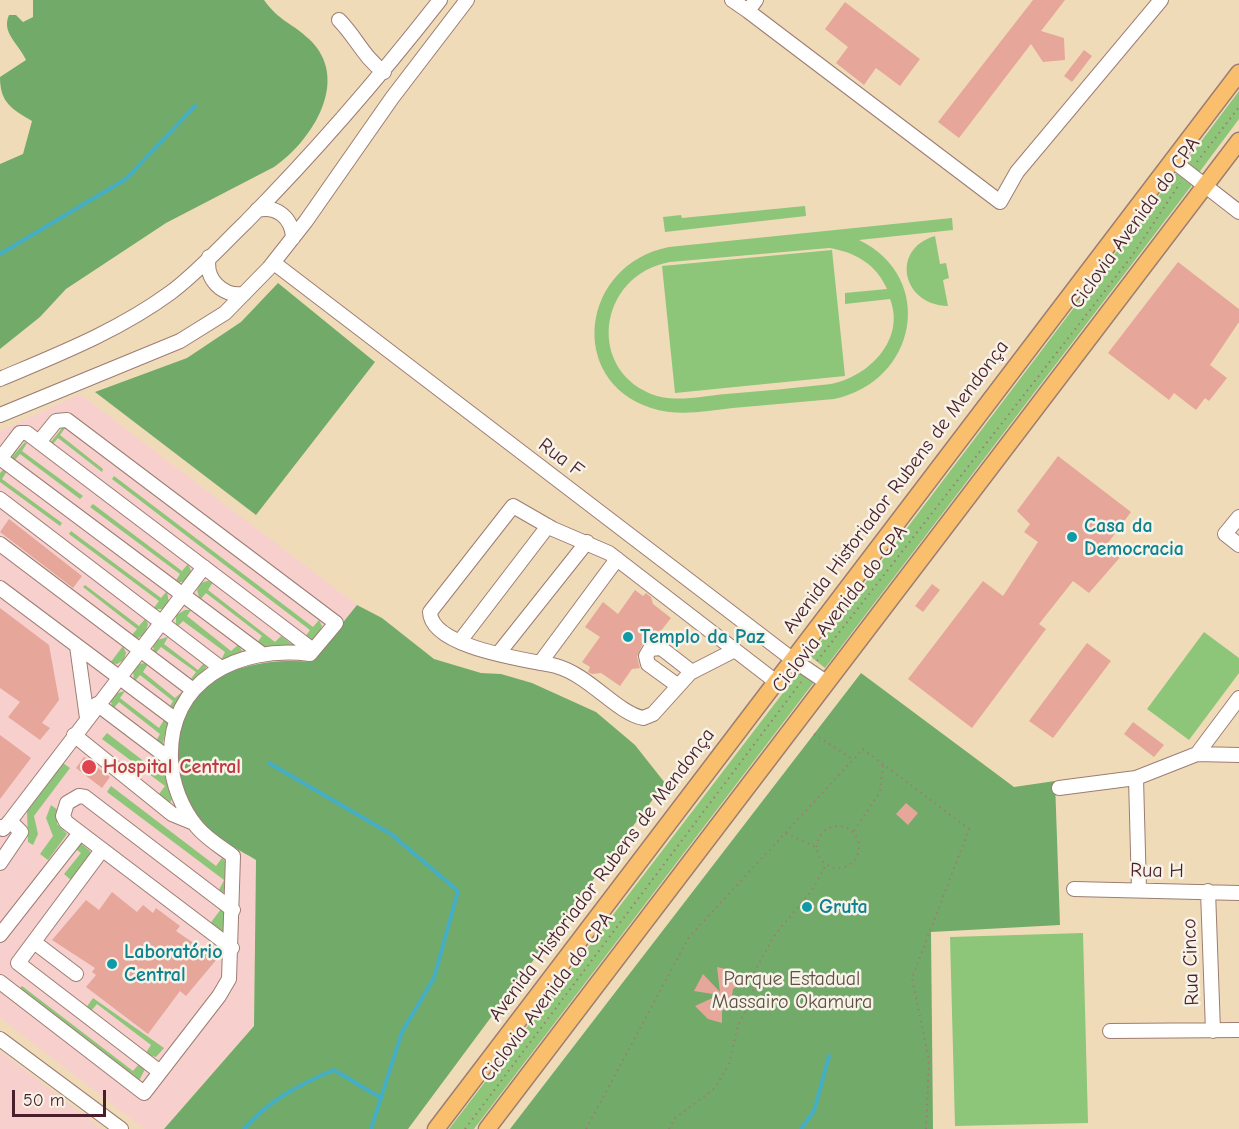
<!DOCTYPE html>
<html>
<head>
<meta charset="utf-8">
<style>
  body { margin:0 }
  #map { position:relative; width:1239px; height:1129px; overflow:hidden; background:#f0dbb9; font-family:"Comic Neue",sans-serif }
  canvas { display:block }
  .scale { position:absolute; left:12px; top:1090px; width:94px; height:27px; box-sizing:border-box; border:3px solid #4a1f2b; border-top:0; padding-left:8px; font-size:18px; line-height:21px; white-space:nowrap; color:#4a1f2b; -webkit-text-stroke:4px #f7f3e8; paint-order:stroke }
</style>
</head>
<body>
<div id="map">
<canvas width="1239" height="1129"></canvas>
<div class="scale">50 m</div>
</div>
<script>
const ctx = document.querySelector('canvas').getContext('2d');
ctx.lineJoin = 'round';
function fillPath(path, color) { ctx.fillStyle = color; ctx.fill(path, 'evenodd'); }
function stroke(path, color, width, dash) { ctx.strokeStyle = color; ctx.lineWidth = width; ctx.lineCap = dash ? 'butt' : 'round'; ctx.setLineDash(dash || []); ctx.stroke(path); }
function write(font, color, halo, rows, align = 'center') {
  ctx.font = font + ' "Comic Neue",sans-serif'; ctx.lineWidth = 5; ctx.setLineDash([]); ctx.textBaseline = 'middle'; ctx.strokeStyle = halo; ctx.fillStyle = color; for (const [text, x, y, turn = 0] of rows) {
    ctx.save(); ctx.translate(x, y); ctx.rotate((+turn || 0) * Math.PI / 180); ctx.textAlign = isNaN(turn) ? turn : align; if (halo) ctx.strokeText(text, 0, 0); ctx.fillText(text, 0, 0); ctx.restore();
  }
}
fillPath(new Path2D(`
  M80,394L357,605L311,662L288,660L235,848L256,860L254,1026L164,1129H144L0,1018V431Z
  M0,1051L102,1129H0Z`), '#f7d0cd');
fillPath(new Path2D(`
  M1239,91V119L1198,174L1184,164Z
  M1176,173L1192,185L825,668L810,656Z
  M805,206L806,216L665,232L663,217L681,215L682,218Z
  M952,218L953,230L859,240C937,278 917,382 834,399C800,402 767,405 733,408C706,411 678,417 651,408C566,380 581,264 669,247ZM829,248C855,252 876,264 887,289L845,293V304L890,299C906,340 868,377 831,384C796,388 761,391 726,394C704,396 679,402 657,396C585,373 597,275 670,262Z
  M935,236L940,264L946,263L949,278L943,280L948,306C902,305 890,249 935,236Z
  M832,250L845,376L675,393L662,266Z
  M63,427L65,428L60,435L103,469L102,472L58,438L52,445L50,443Z
  M25,442L27,443L22,451L83,496L80,499L20,454L14,461L12,457Z
  M3,470L7,471L2,479L62,523L60,526L0,482V473Z
  M114,476L313,627L319,620L322,626L318,635L311,640L305,637L310,630L112,479Z
  M93,504L182,571L188,564L192,573L185,582H175L180,574L90,507Z
  M71,531L161,598L167,591L169,604L164,609H153L159,601L69,534Z
  M207,581L213,582L208,590L275,642L281,636L293,645L260,647L256,644L262,636L206,593L200,600L197,590L201,583Z
  M85,585L139,626L145,619L148,624L145,634L138,638L131,636L137,629L83,587Z
  M185,610H191L187,616L231,651L238,645L243,652L221,660L225,652L183,621L176,628V615Z
  M1204,632L1239,658V673L1189,740L1147,709Z
  M168,637L164,644L198,670L204,663L206,666L205,673L197,679L190,680L196,672L161,647L155,654L153,647L157,640Z
  M123,646L126,653L124,660L117,664L110,663Z
  M146,663L148,664L143,672L175,698L183,691L174,709L169,708L173,701L140,675L134,682L133,670L138,664Z
  M799,672L814,682L474,1129H449Z
  M125,691L120,698L159,728L164,720L168,723L162,746L156,741L160,734L119,702L113,709L111,702L114,694Z
  M107,733L154,769L161,761L163,763L172,799L170,803L159,794L165,786L102,739Z
  M63,763L70,768L34,816L38,834L33,845L28,842L27,811Z
  M111,786L216,866L222,858L226,862V894L219,890L224,880L107,792Z
  M51,805L59,811L57,824L67,834L48,860L40,854L53,836L46,818Z
  M79,842L90,851V854L71,880L64,874L81,853L74,848Z
  M221,909L226,913L225,936L209,925Z
  M1083,933L1088,1123L955,1126L950,937Z
  M22,986L133,1071L139,1064L145,1069L139,1081L19,989Z
  M93,998L164,1048L156,1057L145,1054L151,1045L97,1004L91,1011L86,1008Z`), '#8dc679');
fillPath(new Path2D(`
  M33,0H264C279,21 292,23 309,39C352,79 312,141 274,167L166,223L66,289L40,317L0,349V164L23,154L32,121C12,109 0,103 0,77L26,60C19,44 1,33 9,15H16L23,22L33,17Z
  M278,283L375,362L256,515L95,392L187,358L241,322Z
  M357,605L382,618L434,659L481,673L501,674L532,683L596,712L635,745L665,783L408,1129H164L254,1026L256,860C241,851 223,842 210,830C191,811 180,786 178,760C171,680 245,656 311,662Z
  M861,673L1014,787L1055,781L1060,925L931,932L933,1129H510Z`), '#72ab69');
stroke(new Path2D(`
  M0,254L126,179L195,106
  M269,763L391,834L458,891L434,978L402,1032L371,1129
  M244,1129C268,1101 300,1084 334,1070L381,1098
  M801,1129L814,1111L829,1056`), '#45aec4', 4);
fillPath(new Path2D(`
  M1033,0H1065L1041,31L1064,38L1065,60L1043,62L1031,44L959,138L938,122Z
  M845,2L920,59L900,86L876,68L864,85L836,63L848,47L825,29Z
  M1084,50L1092,56L1072,82L1064,76Z
  M1178,262L1239,309V322L1210,365L1227,378L1209,401L1205,398L1196,410L1174,393L1169,400L1108,353Z
  M1058,456L1131,512L1108,543L1123,554L1089,593L1073,581L1039,624L1046,629L972,728L908,679L983,581L1003,596L1038,542L1024,532L1030,524L1017,511Z
  M9,519L82,576L73,588L0,532Z
  M932,584L940,590L923,612L915,606Z
  M635,590L643,596L646,593L651,597L653,604L671,618L657,636V639L642,645L637,657L640,668L632,669L620,686L601,673L592,674L588,672L590,667L582,662L600,637L585,627L603,602L618,614Z
  M0,608L49,645L59,700L42,723L50,728L40,740L8,717L20,702L0,688Z
  M1087,643L1111,661L1053,738L1029,721Z
  M1133,722L1164,745L1154,757L1124,734Z
  M0,735L31,758L0,799Z
  M84,757L110,777L102,788L76,768Z
  M906,803L918,813L908,825L896,814Z
  M112,892L137,912L143,905L153,913L156,908L180,926L176,931L217,959L186,996L180,991L148,1034L86,987L96,975L92,972L95,968L52,940L86,900L99,910Z
  M806,899L815,906L808,914L800,908Z
  M717,967L735,971L745,981L733,989L731,1004L722,1011V1023L708,1019L695,1006L719,995L694,991L703,974L720,992Z`), '#e6a69a');
const minor = new Path2D(`
  M732,0L748,11L756,0
  M748,11L1000,202L1017,172L1161,0
  M339,20C356,37 364,58 384,72
  M1172,160L1239,212
  M257,210C277,205 292,218 293,238
  M209,257C204,279 223,297 244,294
  M274,263L792,659L826,682
  M0,379C59,354 118,331 170,293C197,273 221,246 246,222C315,152 379,78 440,0
  M0,415L180,341L225,313L269,268L306,221L392,98L467,0
  M0,458L262,654
  M0,459L20,433H27L313,650
  M0,499L221,668
  M1239,517L1225,534L1239,545
  M0,544L193,690
  M0,588L176,720
  M460,641L548,526
  M77,646L87,718
  M735,650L690,673L653,714L643,718C617,713 589,675 556,666C529,660 431,648 430,612L513,506L553,529L609,553L775,681
  M498,654L587,542
  M540,663L617,559
  M677,685L648,664L646,656L650,649L661,648L692,672
  M97,704L171,760
  M74,735L172,814L194,823
  M1197,754L1239,755
  M1059,788L1136,778
  M10,821L204,567
  M0,827L3,829L10,821L21,832L0,863
  M102,850L18,963L160,1072
  M1074,889L1239,893
  M1139,890L1136,778L1197,754L1239,698
  M1208,891L1213,1031
  M0,935L80,833
  M34,942L76,974
  M232,948L66,822L63,816L67,803L79,796L85,797L233,910
  M0,982L144,1093L219,996L229,979L233,856C221,847 207,839 197,827C182,809 172,784 171,760C168,680 238,645 310,654L336,623L67,420L56,421L39,442
  M1110,1031L1239,1030
  M0,1039L121,1129`);
const major = new Path2D(`
  M436,1129L1239,73
  M487,1129L1239,141`);
stroke(minor, '#9d7d72', 16);
stroke(major, '#9d7d72', 19);
stroke(new Path2D(`
  M1197,162L1239,107
  M817,661L1132,256L1180,183
  M814,734L854,760
  M817 847a21 21 0 1 1 42 0a21 21 0 1 1-42 0Z
  M854,831L880,792L883,764
  M786,833L816,847
  M465,1129L801,682
  M586,1129L689,937L863,749L969,829L912,978L929,1060L926,1129
  M669,1129L675,1118L715,1088L729,1064L738,1025L752,1000L756,969L774,936L812,890L826,865`), '#9d7d72', 2, [1.5, 4.5]);
stroke(minor, '#fff', 14);
stroke(major, '#f9bf6d', 16);
for (const [x, y, r, color] of [
  [1072,537,6,"#0f9aa8"],
  [628,637,6,"#0f9aa8"],
  [89,767,8,"#e0444e"],
  [807,907,6,"#0f9aa8"],
  [112,964,6,"#0f9aa8"]
]) { const dot = new Path2D(); dot.arc(x, y, r, 0, 2 * Math.PI); ctx.fillStyle = color; ctx.fill(dot); stroke(dot, '#f7f3e8', 2); }
write('20px', '#4a1f2b', '#f7f3e8', [
  ["Ciclovia Avenida do CPA",1135,223,-54],
  ["Rua F",561,458,37],
  ["Avenida Historiador Rubens de Mendonça",896,487,-53],
  ["Ciclovia Avenida do CPA",840,609,-52],
  ["Rua H",1157,871,1],
  ["Avenida Historiador Rubens de Mendonça",602,875,-53],
  ["Rua Cinco",1191,962,-92],
  ["Ciclovia Avenida do CPA",547,997,-53]
]);
write('bold 20px', '#0d838f', '#f7f3e8', [
  ["Casa da",1084,526],
  ["Democracia",1084,549],
  ["Templo da Paz",640,637],
  ["Gruta",819,907],
  ["Laboratório",124,952],
  ["Central",124,975]
], 'left');
write('bold 20px', '#be3a42', '#f7f3e8', [
  ["Hospital Central",103,767]
], 'left');
write('20px', '#5e5142', '#f7f3e8', [
  ["Parque Estadual",792,979],
  ["Massairo Okamura",792,1002]
]);
</script>
</body>
</html>
